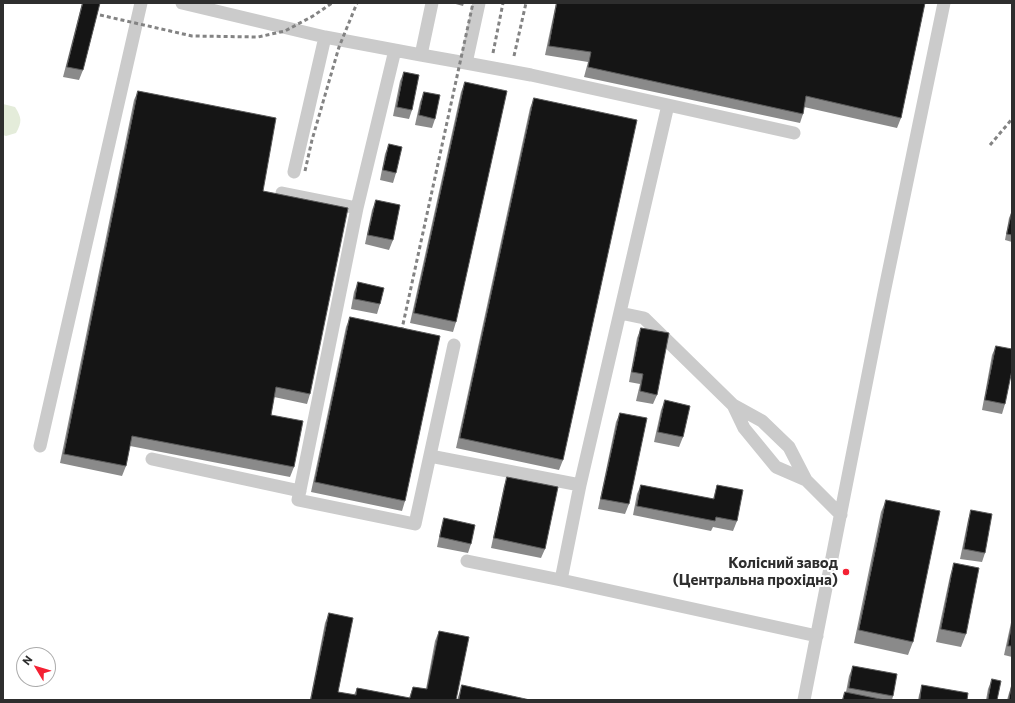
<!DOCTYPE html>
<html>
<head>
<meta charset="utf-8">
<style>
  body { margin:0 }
  #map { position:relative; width:1015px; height:703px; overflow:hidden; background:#fff; font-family:Commissioner,sans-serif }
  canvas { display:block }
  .frame { position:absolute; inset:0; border:4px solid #2e2e2e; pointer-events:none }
  .north { position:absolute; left:16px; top:647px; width:40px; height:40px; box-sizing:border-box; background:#fff; border:1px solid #ababab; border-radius:50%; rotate:308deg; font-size:11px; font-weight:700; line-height:16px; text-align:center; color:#2e2e2e }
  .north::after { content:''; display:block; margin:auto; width:14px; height:18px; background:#f42133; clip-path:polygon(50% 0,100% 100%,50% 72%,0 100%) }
</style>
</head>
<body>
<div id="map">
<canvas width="1015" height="703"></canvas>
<div class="frame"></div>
<div class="north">N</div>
</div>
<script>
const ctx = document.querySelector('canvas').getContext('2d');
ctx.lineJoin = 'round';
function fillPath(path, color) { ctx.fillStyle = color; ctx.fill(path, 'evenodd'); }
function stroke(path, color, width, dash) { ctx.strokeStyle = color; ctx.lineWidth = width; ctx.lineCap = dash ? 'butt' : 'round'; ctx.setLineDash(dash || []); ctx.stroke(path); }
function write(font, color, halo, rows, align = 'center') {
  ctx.font = font + ' Commissioner,sans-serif'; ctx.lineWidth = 4; ctx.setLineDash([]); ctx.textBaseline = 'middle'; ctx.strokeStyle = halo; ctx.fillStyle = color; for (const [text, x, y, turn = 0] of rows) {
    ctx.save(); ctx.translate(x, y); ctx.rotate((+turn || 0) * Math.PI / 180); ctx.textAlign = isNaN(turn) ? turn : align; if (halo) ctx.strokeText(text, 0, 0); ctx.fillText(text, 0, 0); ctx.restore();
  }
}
fillPath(new Path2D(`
  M3,104L15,107C22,118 22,122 16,133L6,136L3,135Z`), '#e4ecda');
stroke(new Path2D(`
  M182,3L325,37L294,172
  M325,37L421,55L432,3
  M421,55L466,63L479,3
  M466,63L531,75L668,105L580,485
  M668,105L794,133
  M282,193L357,208L395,50
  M357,208L298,500L415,524L454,345
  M620,313L644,318L733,405L762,421L789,447L806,480L841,515
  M733,405L744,428L776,467L806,480
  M40,446L141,3
  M430,456L580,485L561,580L467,561
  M152,459L300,491
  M561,580L817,636
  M804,700L884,293L944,3`), '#cbcbcb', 13);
stroke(new Path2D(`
  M100,15L192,36L258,37L285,31L313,16L332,3
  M493,53L503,3
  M514,56L526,3
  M990,145L1012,119
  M305,171L312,140L339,47L357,3
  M400,338L473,3`), '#838383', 3, [4, 3]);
fillPath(new Path2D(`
  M82,3H100L83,70L79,80L63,77Z
  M452,3H464L463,6Z
  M556,3H925L901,118L897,128L804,107L803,114L800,123L584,77L588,62L545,55Z
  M404,72L412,110L409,119L393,116L400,81Z
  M465,82L456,322L453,332L410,323L461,92Z
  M138,91L263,191L310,394L307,404L274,397L271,415L294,467L290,477L130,446L126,466L122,476L60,463L134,100Z
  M424,92L435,119L432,128L415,125L420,102Z
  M534,98L563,460L559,470L456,448L530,108Z
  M389,144L396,173L393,183L380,180L385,154Z
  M376,200L393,240L389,250L365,244L372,210Z
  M1012,211V242L1005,240L1009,218Z
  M358,282L380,304L377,314L351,309L354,292Z
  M350,317L405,501L402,511L311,492L346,327Z
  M641,328L657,395L653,404L636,401L640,384L629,382L637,338Z
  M996,346L1005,404L1002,414L982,410L992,355Z
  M665,400L683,437L679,447L654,442L661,410Z
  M620,413L629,504L625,514L598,509L616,422Z
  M507,477L545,549L541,558L491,548L504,486Z
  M641,485L713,499L717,485L737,521L733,531L713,527L711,531L633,515L637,494Z
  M886,500L913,642L908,655L854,643L881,512Z
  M971,510L985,553L982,562L960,559L968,520Z
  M444,518L471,544L468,553L437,547L441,528Z
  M954,563L966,634L961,647L936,642L950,576Z
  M329,613L338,692L354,695L357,688L409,698L413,687L426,689L435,641L439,631L456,700H310L325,623Z
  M1012,618V657L1004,655Z
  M853,666L893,696L892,700H842L845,692H846L849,676Z
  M992,679L997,700H986L988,689Z
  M1012,684V700H1007L1009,693Z
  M462,685L530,700H457Z
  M922,685L967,700H918L919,695Z`), '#8a8a8a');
const building = new Path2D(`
  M83,3H100L83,70L67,67Z
  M557,3H925L901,118L806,96L803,114L588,67L591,52L549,46Z
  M404,72L419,75L412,110L397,107Z
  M465,82L507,91L456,322L414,313Z
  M138,91L276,118L263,191L348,208L310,394L276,387L271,415L303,421L294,467L132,436L126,466L64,454Z
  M424,92L440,95L435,119L419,115Z
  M534,98L637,120L563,460L460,438Z
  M389,144L402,147L396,173L383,170Z
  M376,200L400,205L393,240L368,235Z
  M1012,211V235L1007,234Z
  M358,282L384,288L380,304L355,299Z
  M350,317L440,336L405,501L315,482Z
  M641,328L669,333L657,395L640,391L643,374L632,372Z
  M996,346L1012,349V370L1005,404L985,400Z
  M665,400L690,406L683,437L658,432Z
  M620,413L647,418L629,504L601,499Z
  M507,477L558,487L545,549L494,538Z
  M641,485L714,499L717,485L743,490L737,521L716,517L715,521L637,506Z
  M886,500L940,511L913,642L859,630Z
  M971,510L992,514L985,553L964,549Z
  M444,518L475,525L471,544L440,537Z
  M954,563L979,568L966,634L941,629Z
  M329,613L353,618L338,692L356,695L357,688L410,698L413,687L427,689L439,631L469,637L456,700H311Z
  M1012,624V646H1008Z
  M853,666L897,674L893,696L849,688Z
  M992,679L1001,681L997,700H988Z
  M1012,684V700H1009Z
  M462,685L530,700H459Z
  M922,685L968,693L967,700H920Z
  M845,692L885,700H843Z`);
fillPath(building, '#151515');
stroke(building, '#5b5b5b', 1);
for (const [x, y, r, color] of [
  [846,572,4,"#f42133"]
]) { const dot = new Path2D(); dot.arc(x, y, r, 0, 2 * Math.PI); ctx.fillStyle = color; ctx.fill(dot); stroke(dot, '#fff', 1.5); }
write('bold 15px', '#2e2e2e', '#fff', [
  ["Колісний завод",838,563],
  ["(Центральна прохідна)",838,580]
], 'right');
</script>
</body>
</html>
